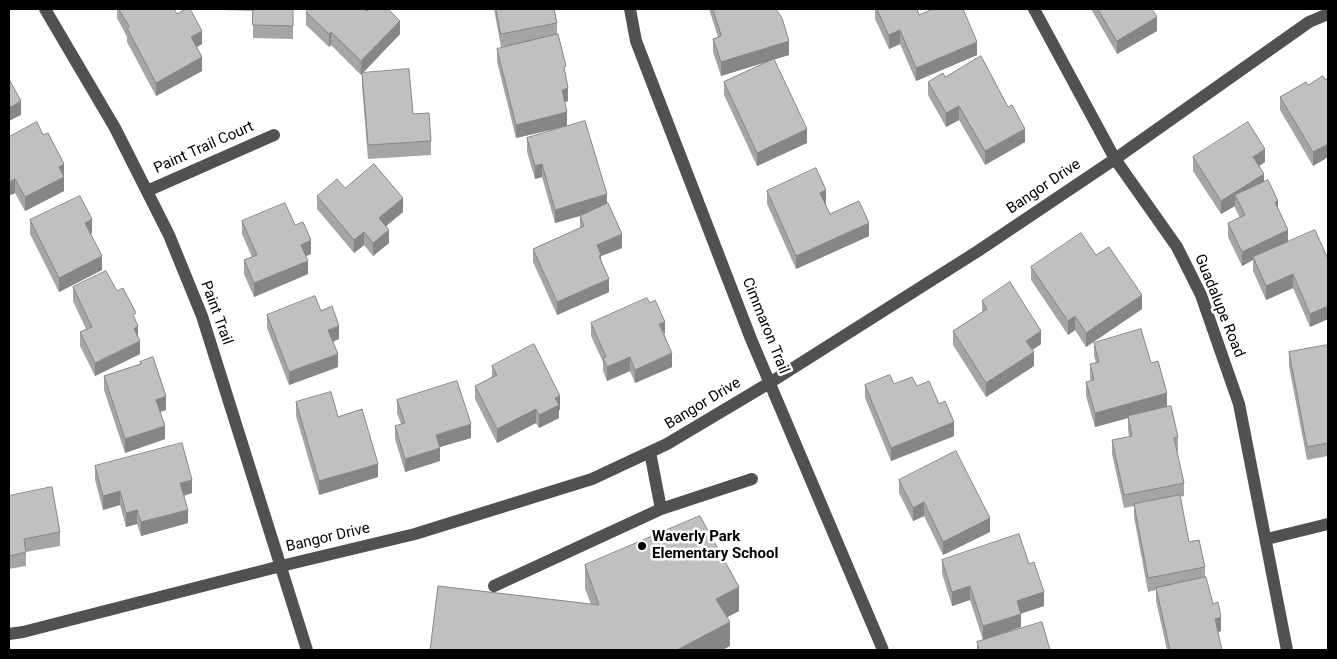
<!DOCTYPE html>
<html>
<head>
<meta charset="utf-8">
<style>
  body { margin:0 }
  #map { position:relative; width:1337px; height:659px; overflow:hidden; background:#fff; font-family:Roboto,sans-serif }
  canvas { display:block }
  .frame { position:absolute; inset:0; border:10px solid #000; pointer-events:none }
</style>
</head>
<body>
<div id="map">
<canvas width="1337" height="659"></canvas>
<div class="frame"></div>
</div>
<script>
const ctx = document.querySelector('canvas').getContext('2d');
ctx.lineJoin = 'round';
function stroke(path, color, width, dash) { ctx.strokeStyle = color; ctx.lineWidth = width; ctx.lineCap = dash ? 'butt' : 'round'; ctx.setLineDash(dash || []); ctx.stroke(path); }
function fillPath(path, color) { ctx.fillStyle = color; ctx.fill(path, 'evenodd'); }
function write(font, color, halo, rows, align = 'center') {
  ctx.font = font + ' Roboto,sans-serif'; ctx.lineWidth = 5; ctx.setLineDash([]); ctx.textBaseline = 'middle'; ctx.strokeStyle = halo; ctx.fillStyle = color; for (const [text, x, y, turn = 0] of rows) {
    ctx.save(); ctx.translate(x, y); ctx.rotate((+turn || 0) * Math.PI / 180); ctx.textAlign = isNaN(turn) ? turn : align; if (halo) ctx.strokeText(text, 0, 0); ctx.fillText(text, 0, 0); ctx.restore();
  }
}
stroke(new Path2D(`
  M45,9L115,128L169,235L202,316L307,650
  M630,9L636,41L751,339L883,650
  M1034,9L1115,159L1177,247L1201,295L1239,404L1287,650
  M147,191L274,135
  M650,452L661,509L752,479
  M1267,539L1328,524
  M494,586L661,509
  M9,634L23,632L281,566L415,534L592,479L667,444L771,382L978,251L1115,159L1309,22L1328,14`), '#515151', 12);
fillPath(new Path2D(`
  M117,9H174L177,14L202,44L197,47L202,71L156,96L127,42V37L117,18Z
  M223,9H293V39L253,38V11L223,10Z
  M494,9H554L557,23V35L566,76L568,101L565,102L567,126L516,138L497,62V49L518,44L501,47Z
  M709,9H776L789,55L774,59L807,143L757,166L724,95V82L769,61L721,76L713,52V39L718,37Z
  M875,9H917L919,15L977,55L916,81L900,44L889,49L875,19Z
  M1091,9H1152L1157,31L1117,54Z
  M367,11L400,34L363,72L413,114L431,141V155L368,159L362,86V73L361,75L331,45L329,47L306,25V12Z
  M945,77L1025,142L985,165L959,120L946,127L928,95V82Z
  M1328,78V157L1313,166L1280,110V97Z
  M9,137L64,176V191L25,211L15,193Z
  M527,138L607,203L622,248L601,256V260L609,292L557,315L533,262V249L580,228V216L555,223L542,177L535,179L527,152Z
  M1193,157L1265,162L1259,166L1264,182L1278,209L1288,242L1328,259V319L1310,327L1293,288L1266,300L1253,271V260L1242,266L1228,237V223L1240,218L1235,208V206L1221,214L1193,171Z
  M345,188L403,212L386,226L389,243L373,256L364,245L354,253L317,209V196Z
  M767,191L826,204H825L830,214L869,236L796,269L767,204Z
  M30,220L92,233H91L102,270L59,292L30,234Z
  M242,221L295,225L311,254L306,256L308,274L254,297L244,274V260L252,257L242,234Z
  M1096,255L1142,309L1086,347L1075,330L1068,335L1031,280V267Z
  M73,287L117,291L136,321L140,354L95,376L80,346V332L86,329L73,301Z
  M982,301L1041,344L1032,350L1034,366L986,397L953,345V331L982,312Z
  M321,311L339,339L333,342L338,367L289,385L267,328V315Z
  M591,323L665,335L672,367L635,383L630,371L607,381L603,371V362L591,336Z
  M1094,343L1151,363L1178,437V451H1177L1184,483V496L1180,497L1189,542L1205,567V577L1221,631L1218,632L1222,650H1167L1156,601V590L1148,592L1134,517V506L1124,508L1112,454V440L1129,437L1128,429V418L1095,427L1086,396V382L1091,381L1090,378V364L1096,363L1094,356Z
  M1328,345V456L1307,460L1289,366V352Z
  M140,362L166,410L160,412L165,439L125,453L104,390V376L140,364Z
  M492,366L560,409L559,410V418L539,428L536,423L497,443L475,399V386L492,377Z
  M894,384L917,386L939,404L954,436L891,461L865,398V385Z
  M397,400L471,438L440,447V461L405,472L395,439V426L401,424L397,413Z
  M296,402L338,417L378,477L319,495L296,416Z
  M95,466L192,493L184,496L188,523L141,536L137,524L126,527L120,505L103,510L95,480Z
  M899,480L990,532L943,555L924,516L913,521L899,493Z
  M9,496L60,532V546L26,552V566L9,569Z
  M942,560L1029,564L1044,606L1021,613V627L986,639L1050,650H977V642L983,640L970,600L952,606L942,573Z
  M585,565L739,611L727,617L730,646L722,650H430L591,604L585,589Z`), '#a5a5a5');
fillPath(new Path2D(`
  M1157,17V31L1117,54V41Z
  M400,21V34L361,75V61Z
  M900,30V44L889,49V35Z
  M202,31V44L191,50V37Z
  M331,32V45L329,47V34Z
  M789,41V55L721,76V62Z
  M977,42V55L916,81V68Z
  M202,57V71L156,96V83Z
  M568,88V101L562,103V90Z
  M21,101V115L9,121V108Z
  M959,106V120L946,127V113Z
  M567,112V126L516,138V125Z
  M807,129V143L757,166V153Z
  M1025,129V142L985,165V151Z
  M1328,144V157L1313,166V152Z
  M1265,149V162L1253,170V157Z
  M64,164V191L25,211V197L59,167Z
  M542,164V177L535,179V166Z
  M1264,174V187L1235,195V206L1221,214V201Z
  M15,179V193L9,196V182Z
  M826,190V204L820,206V193Z
  M607,194V208L555,223V210Z
  M403,198V212L379,232V218Z
  M1278,201V214L1275,202Z
  M92,219V233L85,236V223Z
  M869,223V236L796,269V256Z
  M389,230V243L373,256V243Z
  M1288,230V244L1253,257V260L1242,266V252Z
  M364,232V245L354,253V240Z
  M622,234V248L601,256V269L597,245Z
  M311,240V254L301,258V245Z
  M102,256V270L59,292V278Z
  M308,261V274L254,297V283Z
  M1293,274V288L1266,300V286Z
  M609,279V292L557,315V302Z
  M1142,295V309L1086,347V333Z
  M1328,306V319L1310,327V314Z
  M1075,316V330L1068,335V321Z
  M665,322V335L659,324Z
  M138,326V340L134,329Z
  M339,326V339L328,343V330Z
  M1041,331V344L1026,354V341Z
  M140,341V354L95,376V363Z
  M1034,352V366L986,397V383Z
  M672,353V367L635,383V370Z
  M338,354V367L289,385V372Z
  M630,357V371L607,381V367Z
  M1167,393V406L1128,416V418L1095,427V413Z
  M166,396V410L156,413V400Z
  M560,396V409L559,410V418L539,428V415L555,398Z
  M536,409V423L497,443V429Z
  M954,422V436L891,461V448Z
  M471,424V438L436,448V435Z
  M165,426V439L125,453V439Z
  M440,448V461L405,472V459Z
  M378,464V477L319,495V481Z
  M192,480V493L180,496V483Z
  M120,491V505L103,510V496Z
  M924,502V516L913,521V508Z
  M137,510V524L126,527V513Z
  M188,510V523L141,536V522Z
  M990,518V532L943,555V542Z
  M970,586V600L952,606V592Z
  M739,587V611L716,623V599Z
  M1044,592V606L1017,615V601Z
  M1021,614V627L983,640V626Z
  M1221,617V631L1215,633V619Z
  M730,622V646L722,650H677Z`), '#868686');
const building = new Path2D(`
  M119,9H174L177,14L186,9H190L202,31L191,37L202,57L156,83L127,28L129,27Z
  M253,9H293V26L253,25Z
  M309,9H364L367,11L369,9H388L400,21L361,61L331,32L329,34L306,12Z
  M496,9H554L557,23L501,34Z
  M713,9H776L782,18L789,41L721,62L713,39L721,36Z
  M877,9H917L919,15L933,9H963L977,42L916,68L900,30L889,35Z
  M1098,9H1152L1157,17L1117,41Z
  M558,34L566,66L564,67L568,88L562,90L567,112L516,125L497,49Z
  M981,56L1008,107L1012,105L1025,129L985,151L959,106L946,113L928,82L943,73L945,77Z
  M774,59L807,129L757,153L724,82Z
  M409,69L413,114L429,113L431,141L368,145L362,73Z
  M1323,76L1325,80L1328,78V144L1313,152L1280,97L1306,82L1308,85Z
  M9,79L21,101L9,108Z
  M585,121L607,194L555,210L542,164L535,166L527,138Z
  M37,122L43,135L48,133L64,164L59,167L64,177L25,197L15,179L9,182V137Z
  M1248,122L1265,149L1253,157L1264,174L1221,201L1193,157Z
  M374,164L403,198L379,218L389,230L373,243L364,232L354,240L317,196L337,179L345,188Z
  M816,168L826,190L820,193L830,214L859,201L869,223L796,256L767,191Z
  M1268,180L1278,201L1275,202L1288,230L1242,252L1228,223L1245,215L1235,195Z
  M80,196L92,219L85,223L102,256L59,278L30,220Z
  M285,203L295,225L303,222L311,240L301,245L308,261L254,283L244,260L257,255L242,221Z
  M608,203L622,234L597,245L601,255L599,256L609,279L557,302L533,249L584,226L580,216Z
  M1315,230L1328,259V306L1310,314L1293,274L1266,286L1253,257Z
  M1081,233L1096,255L1109,247L1142,295L1086,333L1075,316L1068,321L1031,267Z
  M106,271L117,291L123,288L136,313L133,315L138,326L134,329L140,341L95,363L80,332L92,327L73,287Z
  M1010,282L1041,331L1026,341L1034,352L986,383L953,331L987,309L982,301Z
  M315,296L321,311L332,306L339,326L328,330L338,354L289,372L267,315Z
  M647,298L650,303L655,300L665,322L659,324L672,353L635,370L630,357L607,367L603,358L606,357L591,323Z
  M1141,329L1151,363L1158,361L1167,393L1095,413L1086,382L1094,380L1090,364L1099,362L1094,343Z
  M534,344L560,396L555,398L559,405L539,415L536,409L497,429L475,386L497,375L492,366Z
  M1328,345V443L1307,447L1289,352Z
  M153,357L166,396L156,400L165,426L125,439L104,376L141,364L140,362Z
  M890,375L894,384L912,377L917,386L929,381L939,404L945,401L954,422L891,448L865,385Z
  M457,381L471,424L436,435L440,448L405,459L395,426L405,423L397,400Z
  M331,392L338,417L362,409L378,464L319,481L296,402Z
  M1171,406L1178,437L1174,438L1184,483L1124,495L1112,440L1132,436L1128,416Z
  M182,443L192,480L180,483L188,510L141,522L137,510L126,513L120,491L103,496L95,466Z
  M956,451L990,518L943,542L924,502L913,508L899,480Z
  M52,487L60,532L24,539L26,552L9,556V496Z
  M1180,495L1189,542L1199,540L1205,567L1148,578L1134,504Z
  M700,516L739,587L716,599L730,622L677,650H430L438,586L599,605L585,565Z
  M1019,534L1029,564L1034,562L1044,592L1017,601L1021,614L983,626L970,586L952,592L942,560Z
  M1206,577L1213,604L1218,602L1221,617L1215,619L1222,650H1170L1156,588Z
  M1042,622L1050,650H979L977,642Z`);
fillPath(building, '#c0c0c0');
stroke(building, '#868686', 1);
for (const [x, y, r, color] of [
  [642,546,5,"#000"]
]) { const dot = new Path2D(); dot.arc(x, y, r, 0, 2 * Math.PI); ctx.fillStyle = color; ctx.fill(dot); stroke(dot, '#fff', 2); }
write('15px', '#000', '#fff', [
  ["Paint Trail Court",204,148,-24],
  ["Bangor Drive",1044,187,-34],
  ["Guadalupe Road",1219,306,68],
  ["Paint Trail",216,313,70],
  ["Cimmaron Trail",765,326,68],
  ["Bangor Drive",703,404,-31],
  ["Bangor Drive",328,538,-13]
]);
write('bold 15px', '#000', '#fff', [
  ["Waverly Park",652,537],
  ["Elementary School",652,554]
], 'left');
</script>
</body>
</html>
